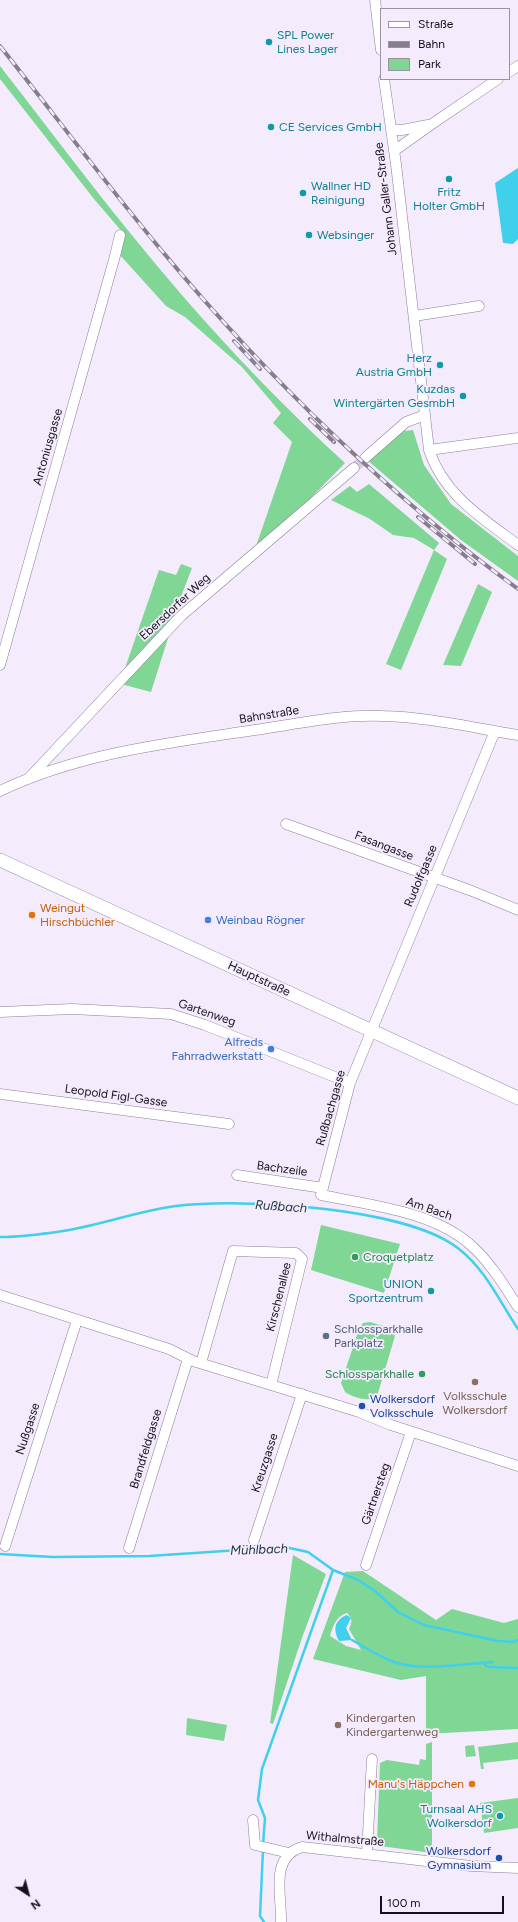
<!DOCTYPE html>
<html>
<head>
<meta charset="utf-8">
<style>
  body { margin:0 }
  #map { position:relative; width:518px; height:1922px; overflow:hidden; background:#f4ebfd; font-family:Figtree,sans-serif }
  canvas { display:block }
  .legend { position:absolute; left:380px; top:8px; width:130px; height:72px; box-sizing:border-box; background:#f4ebfd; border:1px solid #9b93a2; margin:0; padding:5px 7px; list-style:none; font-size:12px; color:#15101a }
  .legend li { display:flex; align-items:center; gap:8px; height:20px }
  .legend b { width:20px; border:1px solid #9b93a2 }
  .north { position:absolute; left:8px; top:1874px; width:40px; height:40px; -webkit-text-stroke:3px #f4ebfd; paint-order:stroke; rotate:144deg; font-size:11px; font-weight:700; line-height:16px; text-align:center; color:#15101a }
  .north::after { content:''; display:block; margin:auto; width:14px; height:18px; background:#15101a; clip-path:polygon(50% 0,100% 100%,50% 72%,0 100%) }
  .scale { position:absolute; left:380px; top:1896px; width:124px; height:18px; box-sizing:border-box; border:2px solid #15101a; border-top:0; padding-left:5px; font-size:12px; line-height:14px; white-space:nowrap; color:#15101a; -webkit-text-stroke:3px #f4ebfd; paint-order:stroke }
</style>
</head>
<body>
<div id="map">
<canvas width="518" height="1922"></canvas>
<ul class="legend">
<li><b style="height:5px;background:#fff"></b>Straße</li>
<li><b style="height:5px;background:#857e8c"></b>Bahn</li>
<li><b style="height:11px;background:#80d695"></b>Park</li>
</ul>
<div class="north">N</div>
<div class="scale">100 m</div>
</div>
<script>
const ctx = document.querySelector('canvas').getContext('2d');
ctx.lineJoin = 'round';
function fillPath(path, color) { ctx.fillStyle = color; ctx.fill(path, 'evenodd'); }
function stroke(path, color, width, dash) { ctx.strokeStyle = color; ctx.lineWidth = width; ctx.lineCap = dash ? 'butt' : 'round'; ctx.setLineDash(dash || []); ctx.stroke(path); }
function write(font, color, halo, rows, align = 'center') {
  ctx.font = font + ' Figtree,sans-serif'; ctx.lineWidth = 3.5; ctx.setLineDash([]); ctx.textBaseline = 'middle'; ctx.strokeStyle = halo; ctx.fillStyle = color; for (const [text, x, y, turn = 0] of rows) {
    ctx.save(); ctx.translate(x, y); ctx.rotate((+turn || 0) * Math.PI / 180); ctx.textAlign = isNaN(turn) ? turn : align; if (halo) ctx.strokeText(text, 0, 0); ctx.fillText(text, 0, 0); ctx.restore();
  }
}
fillPath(new Path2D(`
  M0,66C59,142 117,220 181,294C232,353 287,410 345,463L298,511L255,549L292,442L273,423L281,413L242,367L185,317L166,306L119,254L124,234L94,199L0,79Z
  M413,430L424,465L451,504L518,556V581L461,540L367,460L404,431Z
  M369,484L439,543L434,550L447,559L401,670L386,664L434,550L414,538L393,535L370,519L331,500L350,486L357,492Z
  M181,564L192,568L172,620L124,671L159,570L176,575Z
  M478,584L492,592L461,666L443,665Z
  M169,635L151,692L121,684Z
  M321,1225L400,1244L384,1293L311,1270Z
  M370,1322L390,1328L395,1336L378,1393C371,1405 353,1397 345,1392L341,1383L359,1329L363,1323Z
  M293,1555L326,1574L303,1635L273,1724L270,1723Z
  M363,1571L436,1620L452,1609L504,1623L518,1619V1729L426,1734V1676L401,1680L313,1659L345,1572ZM347,1613C353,1619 352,1622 349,1629L361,1650L346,1646L330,1636C333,1626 336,1616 347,1613Z
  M187,1718L227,1725L224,1741L186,1735Z
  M432,1742V1853L380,1846L377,1841L380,1763L387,1760L419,1765L420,1759L426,1760V1744Z
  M518,1742V1759L483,1763L484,1769H481L478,1747Z
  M474,1745L476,1756L466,1757L465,1746Z
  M518,1798V1828L484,1833L480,1803Z`), '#80d695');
fillPath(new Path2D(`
  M518,168V239L513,244L503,243L495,183Z
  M347,1615L351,1618L346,1628L352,1640L339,1641C333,1630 334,1620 347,1615Z`), '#40d0eb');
stroke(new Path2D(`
  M0,1237C21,1237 43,1234 63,1231C101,1225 138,1211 176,1206C242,1198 407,1207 459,1249C485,1269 500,1302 518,1329
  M0,1554L53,1557L149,1556L285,1547L308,1552L333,1570L358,1580L375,1591L398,1612L424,1625L498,1641L513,1642L518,1640
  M352,1640C366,1648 381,1658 397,1663C424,1671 464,1664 493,1662
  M484,1663L486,1666L489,1667L518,1668
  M263,1845L265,1818L258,1800L262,1769L333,1570
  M263,1850L260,1916L264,1922`), '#40d0eb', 2.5);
stroke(new Path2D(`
  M354,468L365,458`), '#d3cadb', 10, [10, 5]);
const minor = new Path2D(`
  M375,0L381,50
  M509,72L518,66
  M384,79L396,164L429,450C444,495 482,518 518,545
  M391,130H402L428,125
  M394,151L432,124L498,79
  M414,316L479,306
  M429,450L518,438
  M365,458L406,422L425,415
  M0,665L115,256L120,235
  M495,731L350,1083L321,1195C371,1205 437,1212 474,1248C492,1265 505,1287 518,1307
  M28,779L181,616L354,468
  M0,791C79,753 169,743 255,730C297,724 341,714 383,716C428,717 474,728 518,735
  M286,824L472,891L518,910
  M0,1012L72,1009L171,1014L205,1025L350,1083
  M0,1094L229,1124
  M237,1175L323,1188
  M0,1295L169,1349L193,1361L359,1412L391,1425L518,1466
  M201,1363L233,1251L296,1253L302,1259L271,1385
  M254,1540L302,1394
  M5,1546L77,1320
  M129,1548L188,1359
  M366,1565L411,1432
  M253,1820L255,1845L289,1853
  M367,1853L372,1759
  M281,1922C282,1896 269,1857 302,1847L471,1866L518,1868`);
const secondary = new Path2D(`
  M0,860L518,1098`);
stroke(minor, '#8c7e99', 11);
stroke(secondary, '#8c7e99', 14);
stroke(minor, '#fff', 10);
stroke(secondary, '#fff', 13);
const rail = new Path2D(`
  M0,46C54,114 106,184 162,251C266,376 386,493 518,589
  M234,341L260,369
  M310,419L334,442
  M418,517L475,564`);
stroke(rail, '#857e8c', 4);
stroke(rail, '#f4ebfd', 2.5, [8]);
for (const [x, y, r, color] of [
  [269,42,4,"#0f9aa8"],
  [271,127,4,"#0f9aa8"],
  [449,179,4,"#0f9aa8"],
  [303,193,4,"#0f9aa8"],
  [309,235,4,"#0f9aa8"],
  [440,365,4,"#0f9aa8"],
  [463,396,4,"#0f9aa8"],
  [32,915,4,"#e8710a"],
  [208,920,4,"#3f7fe0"],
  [271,1049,4,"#3f7fe0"],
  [355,1257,4,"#2e9e5b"],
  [431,1291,4,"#0f9aa8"],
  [326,1336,4,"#5c6f8a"],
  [422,1374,4,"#2e9e5b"],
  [475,1382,4,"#8d6e63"],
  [362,1406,4,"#1a4fb4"],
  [338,1725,4,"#8d6e63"],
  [472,1784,4,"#e8710a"],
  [500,1816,4,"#0f9aa8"],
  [499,1858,4,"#1a4fb4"]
]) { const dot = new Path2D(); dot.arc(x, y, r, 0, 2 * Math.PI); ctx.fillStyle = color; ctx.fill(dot); stroke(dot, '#f4ebfd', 1.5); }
write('12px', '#0d838f', '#f4ebfd', [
  ["SPL Power",277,35],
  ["Lines Lager",277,49],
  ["CE Services GmbH",279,127],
  ["Wallner HD",311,186],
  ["Reinigung",311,200],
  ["Fritz",449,192,"center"],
  ["Holter GmbH",449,206,"center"],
  ["Websinger",317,235],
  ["Herz",432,358,"right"],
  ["Austria GmbH",432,372,"right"],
  ["Kuzdas",455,389,"right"],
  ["Wintergärten GesmbH",455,403,"right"],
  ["UNION",423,1284,"right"],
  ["Sportzentrum",423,1298,"right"],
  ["Turnsaal AHS",492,1809,"right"],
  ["Wolkersdorf",492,1823,"right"]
], 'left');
write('12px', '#15101a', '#f4ebfd', [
  ["Johann Galler-Straße",386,199,-97],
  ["Antoniusgasse",48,447,-74],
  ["Ebersdorfer Weg",175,607,-43],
  ["Bahnstraße",269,715,-9],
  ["Fasangasse",384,846,21],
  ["Rudolfgasse",421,876,-67],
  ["Hauptstraße",259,979,25],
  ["Gartenweg",207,1013,19],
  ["Leopold Figl-Gasse",116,1096,8],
  ["Rußbachgasse",331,1108,-74],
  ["Bachzeile",282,1169,8],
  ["Am Bach",429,1209,19],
  ["Kirschenallee",279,1297,-76],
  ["Nußgasse",28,1429,-72],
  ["Brandfeldgasse",146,1449,-73],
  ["Kreuzgasse",265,1463,-72],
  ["Gärtnersteg",376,1494,-71],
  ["Withalmstraße",345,1839,5]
]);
write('12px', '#c56008', '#f4ebfd', [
  ["Weingut",40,908],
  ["Hirschbüchler",40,922],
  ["Manu's Häppchen",464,1784,"right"]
], 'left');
write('12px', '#366cbe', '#f4ebfd', [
  ["Weinbau Rögner",216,920],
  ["Alfreds",263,1042,"right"],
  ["Fahrradwerkstatt",263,1056,"right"]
], 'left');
write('12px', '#27864d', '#f4ebfd', [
  ["Croquetplatz",363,1257],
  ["Schlossparkhalle",414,1374,"right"]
], 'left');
write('12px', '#4e5e75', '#f4ebfd', [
  ["Schlossparkhalle",334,1329],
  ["Parkplatz",334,1343]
], 'left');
write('12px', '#785e54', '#f4ebfd', [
  ["Volksschule",475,1396],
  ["Wolkersdorf",475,1410],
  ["Kindergarten",346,1718,"left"],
  ["Kindergartenweg",346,1732,"left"]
]);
write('12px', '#164399', '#f4ebfd', [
  ["Wolkersdorf",370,1399],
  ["Volksschule",370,1413],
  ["Wolkersdorf",491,1851,"right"],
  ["Gymnasium",491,1865,"right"]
], 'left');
write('italic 13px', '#1b3338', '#f4ebfd', [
  ["Rußbach",281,1207,4],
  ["Mühlbach",259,1550,-2]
]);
</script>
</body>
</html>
